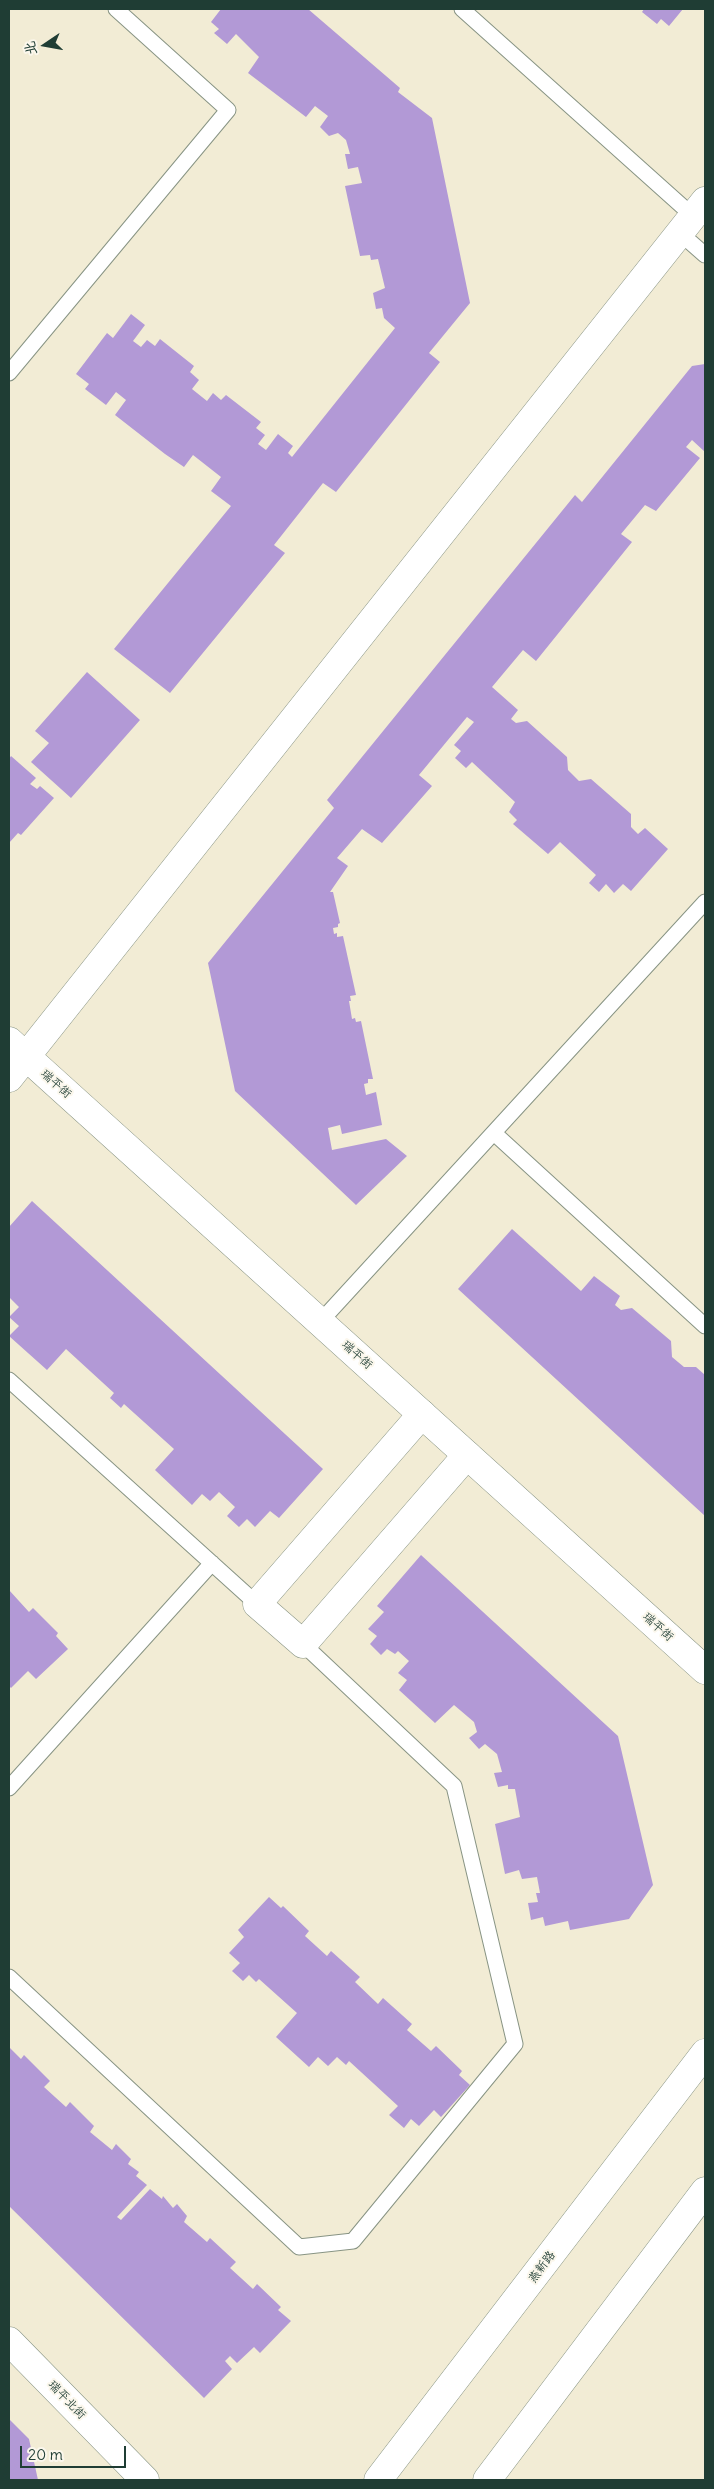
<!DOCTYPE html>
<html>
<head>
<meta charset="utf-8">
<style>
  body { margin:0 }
  #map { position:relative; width:714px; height:2489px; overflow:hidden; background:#f2ecd5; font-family:Delius,"LXGW WenKai TC",sans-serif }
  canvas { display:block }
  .frame { position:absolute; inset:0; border:10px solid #1f3d34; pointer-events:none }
  .north { position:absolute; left:20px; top:20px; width:50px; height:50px; -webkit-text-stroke:4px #fbf7ec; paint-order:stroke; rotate:258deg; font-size:14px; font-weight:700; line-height:20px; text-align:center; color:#1f3d34 }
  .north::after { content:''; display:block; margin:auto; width:18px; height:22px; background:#1f3d34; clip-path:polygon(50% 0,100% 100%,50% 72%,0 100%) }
  .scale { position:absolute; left:20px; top:2446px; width:106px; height:22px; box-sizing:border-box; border:2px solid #1f3d34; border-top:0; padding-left:6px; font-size:15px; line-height:18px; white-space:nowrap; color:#1f3d34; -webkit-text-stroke:4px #fbf7ec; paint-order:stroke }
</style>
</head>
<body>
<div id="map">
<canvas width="714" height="2489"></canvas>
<div class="frame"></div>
<div class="north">北</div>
<div class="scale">20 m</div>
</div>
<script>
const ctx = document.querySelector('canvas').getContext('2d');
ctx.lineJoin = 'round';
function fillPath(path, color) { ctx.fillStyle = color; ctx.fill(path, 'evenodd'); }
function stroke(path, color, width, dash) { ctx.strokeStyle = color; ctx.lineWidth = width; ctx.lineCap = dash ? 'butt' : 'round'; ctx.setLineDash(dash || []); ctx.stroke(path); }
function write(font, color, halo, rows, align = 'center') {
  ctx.font = font + ' Delius,"LXGW WenKai TC",sans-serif'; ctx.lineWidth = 4; ctx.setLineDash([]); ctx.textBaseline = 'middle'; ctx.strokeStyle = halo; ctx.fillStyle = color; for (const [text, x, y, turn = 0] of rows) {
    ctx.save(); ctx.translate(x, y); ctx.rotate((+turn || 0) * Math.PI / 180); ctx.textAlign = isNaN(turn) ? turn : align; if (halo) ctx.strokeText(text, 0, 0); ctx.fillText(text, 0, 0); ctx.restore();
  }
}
fillPath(new Path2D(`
  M221,9H308L400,88L398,92L432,118L470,303L429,353L440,362L336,492L323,483L274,545L285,553L170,693L114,649L231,506L211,491L221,477L193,455L184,467L165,454L115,415L126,400L116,392L106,405L85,389L89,384L76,374L107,333L113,338L131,314L145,325L133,341L141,347L147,340L155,346L160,339L194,366L190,372L199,380L192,389L207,401L213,393L221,400L226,395L261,422L256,428L265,435L258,444L266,450L278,434L293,446L288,453L292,457L395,328L384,318L382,308L376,309L373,293L385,288L378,259L371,260L370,255L360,256L345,186L362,183L358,167L348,169L345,154H350L346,140L338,133L329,136L320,127L328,116L315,106L306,117L248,73L259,57L236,34L227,44L214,33L219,29L211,22Z
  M644,9H683L669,26L661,19L657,24L642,12Z
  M705,364V452L692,440L686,447L700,458L656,511L645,505L621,534L632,542L536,661L523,650L492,687L518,710L511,719L516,723L527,721L567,757L568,770L579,781L591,779L631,814V827L638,834L645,828L668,849L631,891L623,884L614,893L606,884L599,892L589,883L596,875L560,842L548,854L513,824L517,820L509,812L515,802L472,762L466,768L455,758L461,751L454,745L474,722L467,717L419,775L432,786L382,843L362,829L337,858L348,866L330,892H333L340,923L338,924V927L333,928L334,934L337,933V937L343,936L356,995L350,996L351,1001H349L352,1019L355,1018L356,1022L361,1021L373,1079H368V1083L364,1084L366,1095L376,1092L382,1125L342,1134L340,1125L328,1128L332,1150L386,1139L407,1156L356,1205L235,1091L208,963L334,808L327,800L575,495L582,502L692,366Z
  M87,672L140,720L71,798L31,762L49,743L35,731Z
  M11,756L36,778L30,784L37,789L40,786L54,798L21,835L18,833L9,843V759Z
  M32,1201L323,1469L279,1518L270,1511L255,1527L247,1519L239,1527L227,1516L235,1507L219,1492L210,1501L202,1494L192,1505L155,1470L174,1449L124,1404L121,1408L110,1398L114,1393L66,1349L47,1370L9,1336L19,1326L9,1317L19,1307L9,1297V1227Z
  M512,1229L581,1291L594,1276L620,1296L615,1305L621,1310L632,1308L671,1341L672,1357L684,1367H696L705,1375V1516L458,1289Z
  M421,1555L618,1736L653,1885L629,1919L570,1930L568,1921L545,1926L543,1917L531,1920L528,1903L538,1902L536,1893H540L537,1877L522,1879L519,1870L505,1874L495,1824L520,1817L515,1789H508V1785L498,1787L494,1773L502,1772L497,1754L485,1744L479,1749L469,1738L477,1732L474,1722L454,1705L435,1723L399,1690L407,1680L398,1673L409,1661L398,1651L395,1654L387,1649L381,1655L370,1644L377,1636L368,1629L384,1612L377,1606Z
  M9,1590L29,1612L33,1608L58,1633L56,1636L68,1649L36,1679L28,1671L11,1688L9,1686Z
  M269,1897L281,1908L283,1906L309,1931L305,1936L327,1956L331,1951L360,1977L355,1982L378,2004L383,1998L412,2024L407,2030L431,2051L436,2046L462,2071L459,2075L470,2085L441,2117L434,2110L419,2126L411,2119L404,2128L389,2115L398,2106L349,2061L346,2065L337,2057L328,2066L318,2057L309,2067L276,2037L297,2013L259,1979L256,1982L249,1975L243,1981L232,1971L240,1963L229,1953L244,1937L238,1930Z
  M10,2048L21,2059L24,2055L50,2081L44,2087L66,2107L70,2102L94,2126L90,2132L112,2150L116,2144L131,2159L128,2164L139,2172L136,2176L147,2185L117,2217L121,2220L150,2189L162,2199L163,2196L173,2208L177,2204L187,2216L184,2222L207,2242L210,2238L236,2262L230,2268L253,2289L257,2284L281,2307L278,2310L291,2321L260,2353L254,2347L237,2363L230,2356L225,2361L232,2369L204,2398L9,2206Z
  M9,2419L29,2439L38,2480H9Z`), '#b299d6');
const service = new Path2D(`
  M462,9L693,216
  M680,233L705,255
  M9,373L228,110L116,9
  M494,1133L705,1326
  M320,1322L705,902
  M9,1380L257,1604
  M9,1788L212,1563
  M9,1977L299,2247L353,2241L515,2044L454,1786L303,1644`);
const minor = new Path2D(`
  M422,1414L257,1604L303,1644L467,1455`);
const tertiary = new Path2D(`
  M9,1041L705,1670
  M9,1078L705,201
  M9,2341L145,2480
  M378,2480L705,2053
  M487,2480L705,2191`);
stroke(service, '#889484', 17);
stroke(minor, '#889484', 29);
stroke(tertiary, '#889484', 29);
stroke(service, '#fff', 15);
stroke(minor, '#fff', 28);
stroke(tertiary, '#fff', 28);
write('12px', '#1f3d34', '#fbf7ec', [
  ["瑞平街",56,1084,42],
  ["瑞平街",357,1355,42],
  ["瑞平街",658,1627,42],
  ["燕新路",542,2267,-53],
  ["瑞平北街",67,2400,46]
]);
</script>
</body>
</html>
